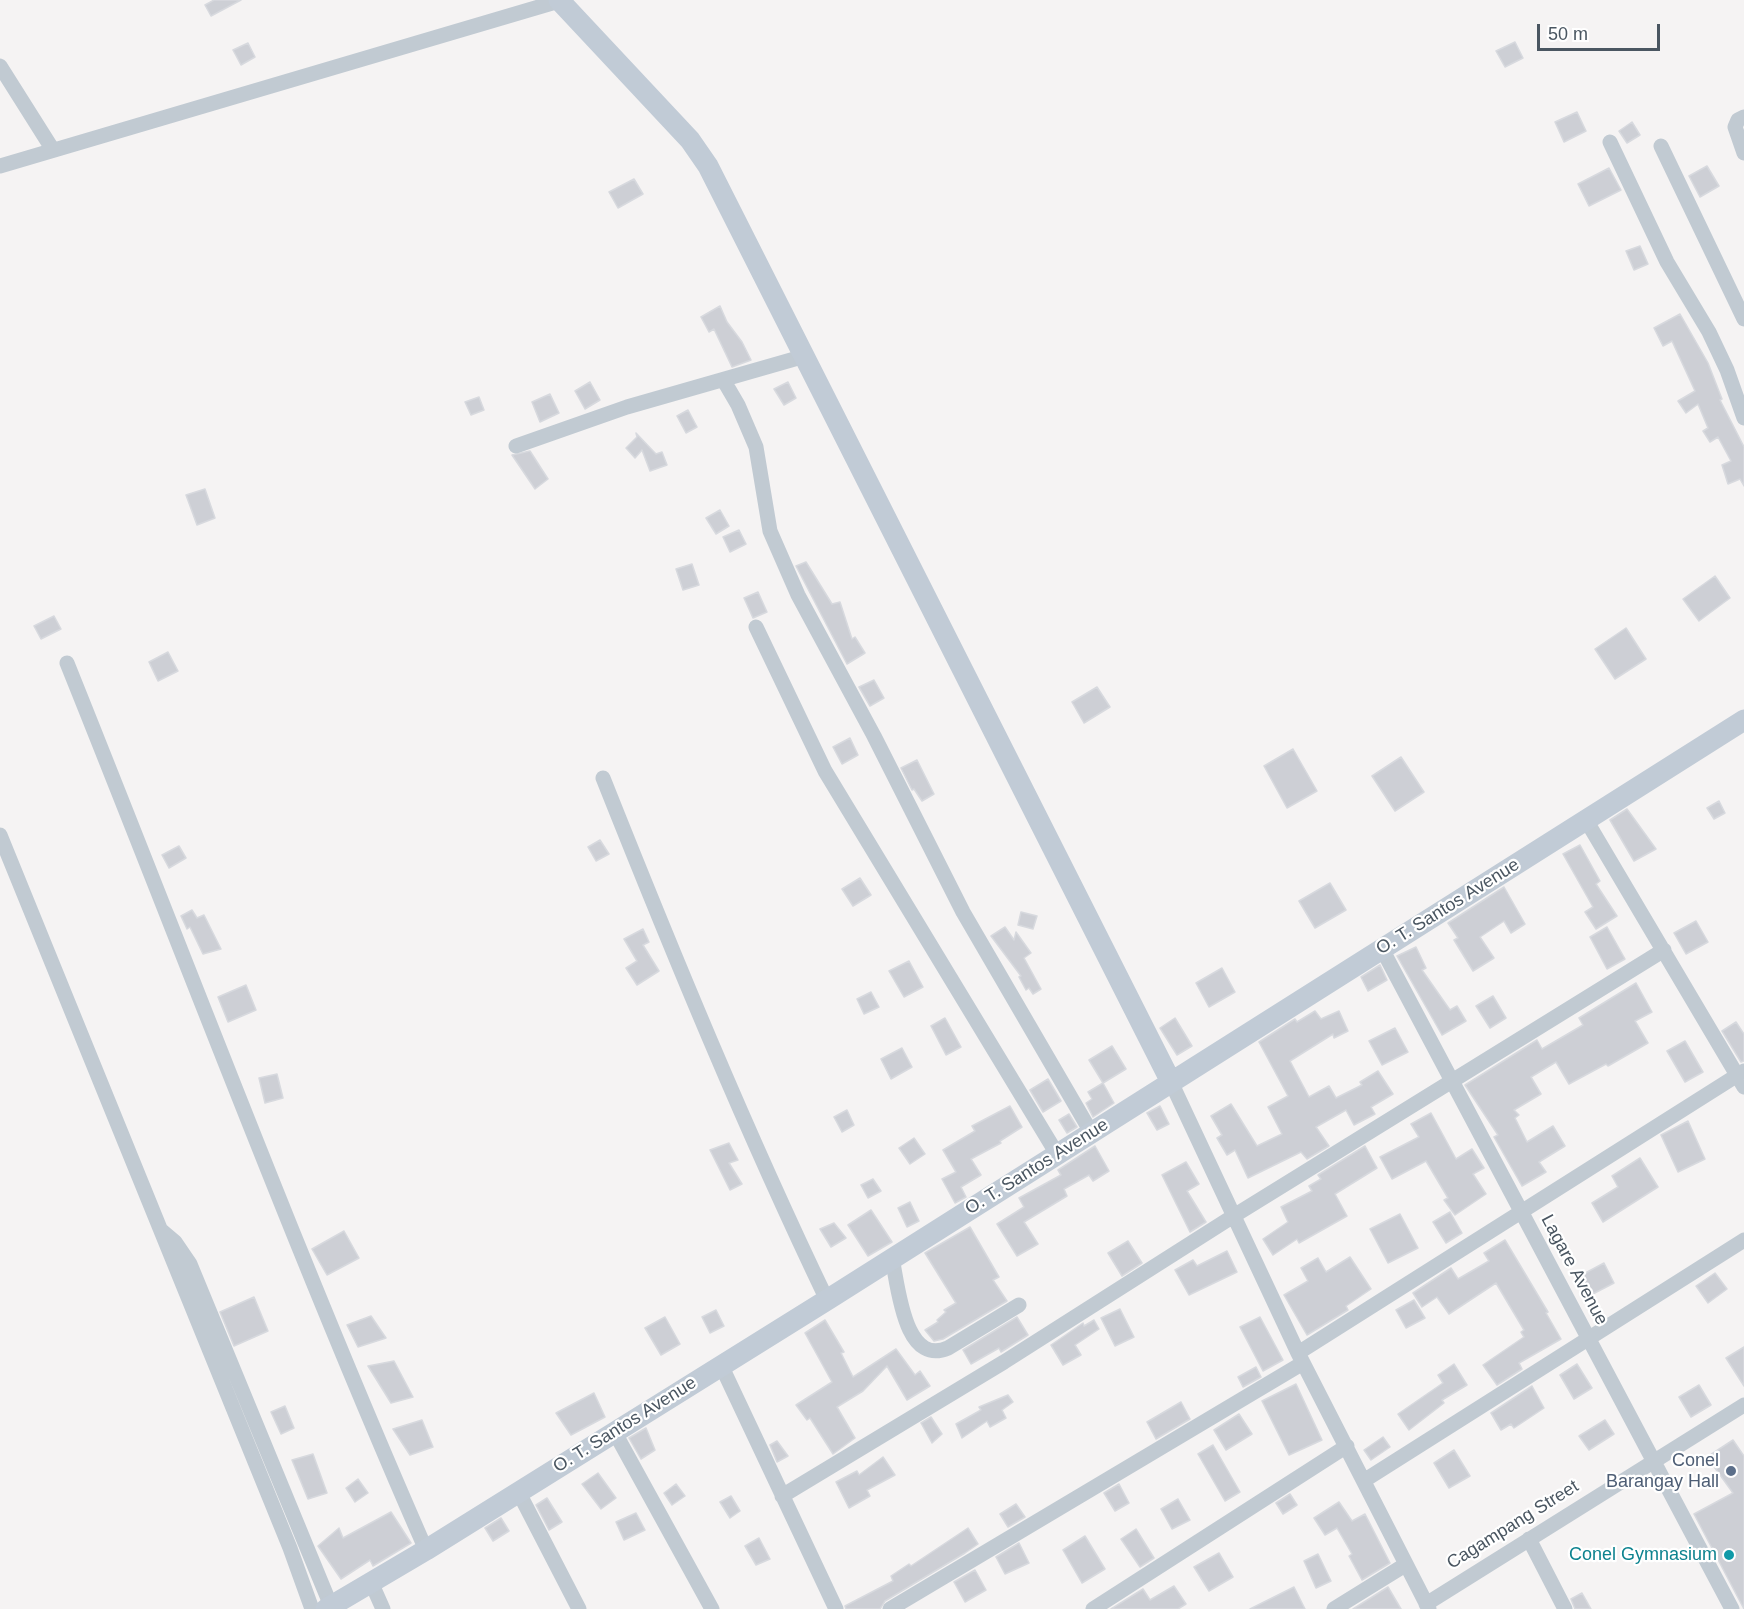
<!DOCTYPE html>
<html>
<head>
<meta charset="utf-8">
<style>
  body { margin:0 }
  #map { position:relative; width:1744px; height:1609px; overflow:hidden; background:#f5f3f3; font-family:Arial,sans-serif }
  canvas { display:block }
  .scale { position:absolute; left:1537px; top:24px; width:123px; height:27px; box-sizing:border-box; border:3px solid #4a5661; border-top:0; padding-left:8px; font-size:18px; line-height:21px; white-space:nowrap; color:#4a5661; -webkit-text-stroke:4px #fff; paint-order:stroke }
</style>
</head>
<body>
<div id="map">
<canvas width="1744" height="1609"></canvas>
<div class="scale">50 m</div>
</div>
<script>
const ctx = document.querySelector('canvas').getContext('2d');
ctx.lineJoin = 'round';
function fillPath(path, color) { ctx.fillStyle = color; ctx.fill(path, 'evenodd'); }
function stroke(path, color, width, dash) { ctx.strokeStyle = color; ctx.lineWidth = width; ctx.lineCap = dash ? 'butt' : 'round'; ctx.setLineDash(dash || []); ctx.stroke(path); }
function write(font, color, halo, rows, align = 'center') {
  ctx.font = font + ' Arial,sans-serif'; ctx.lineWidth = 4.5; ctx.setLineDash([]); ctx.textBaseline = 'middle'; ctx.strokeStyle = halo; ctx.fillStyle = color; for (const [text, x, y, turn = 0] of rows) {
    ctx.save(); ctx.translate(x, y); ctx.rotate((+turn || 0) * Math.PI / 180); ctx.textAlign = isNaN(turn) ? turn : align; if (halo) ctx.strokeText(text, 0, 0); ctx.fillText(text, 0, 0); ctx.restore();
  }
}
const building = new Path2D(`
  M214,0H241L211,16L205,5Z
  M1515,42L1523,58L1505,67L1496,51Z
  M248,43L255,57L241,65L233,50Z
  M1577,112L1586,131L1564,142L1555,122Z
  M1632,122L1640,135L1627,143L1619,131Z
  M1707,166L1719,186L1700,197L1689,176Z
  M1609,168L1621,190L1589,206L1578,184Z
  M634,179L643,194L618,208L609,192Z
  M1640,246L1648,264L1634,270L1626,251Z
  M720,306L727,322L742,342L751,360L732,367L714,329L709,332L701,317Z
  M1680,314L1708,363L1722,399L1720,400L1744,447V486L1740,479L1728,484L1722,465L1731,461L1718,437L1710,442L1703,431L1708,428L1698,404L1686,413L1678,401L1695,391L1672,341L1663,346L1654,328Z
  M590,382L600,400L585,409L575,391Z
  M788,382L796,398L784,405L774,389Z
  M550,394L559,413L540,422L532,402Z
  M479,397L484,410L471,415L465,402Z
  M688,410L697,427L686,433L677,416Z
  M636,433L656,454L662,452L667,465L650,471L642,450L635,458L626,448L637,437Z
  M530,451L548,479L535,489L512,455Z
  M205,489L215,518L197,525L186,495Z
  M720,510L729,526L716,534L706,518Z
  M739,530L746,544L730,552L723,537Z
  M806,562L832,604L840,602L852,639L855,637L865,653L847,664L796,566Z
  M692,564L699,585L683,590L676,569Z
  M1715,576L1730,598L1699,621L1683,599Z
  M758,592L767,612L753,618L744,598Z
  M54,616L61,629L41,639L34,626Z
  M1626,628L1646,659L1615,679L1595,649Z
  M168,652L178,671L158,681L149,662Z
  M874,680L884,698L870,706L859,687Z
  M1097,687L1110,707L1084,723L1072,702Z
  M850,738L858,755L842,764L833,747Z
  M1293,749L1317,791L1287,808L1264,766Z
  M1401,757L1424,792L1395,811L1372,776Z
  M917,760L934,794L922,801L914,789L912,790L901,768Z
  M1719,801L1725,813L1714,819L1707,808Z
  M1627,809L1656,849L1634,861L1610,820Z
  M600,840L609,854L596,861L588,847Z
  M1580,845L1600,881L1596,884L1617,916L1596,929L1585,912L1593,907L1563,854Z
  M179,846L186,858L169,868L162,855Z
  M860,878L871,895L853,906L842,889Z
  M1330,883L1346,910L1315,928L1299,901Z
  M1504,887L1525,924L1511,933L1504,921L1480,937L1494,958L1473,971L1454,940L1458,938L1448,923Z
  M192,910L197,918L204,915L221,949L203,954L190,927L187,929L181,916Z
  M1021,912L1037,916L1033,929L1018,925Z
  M1696,921L1708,942L1686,954L1674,933Z
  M1005,927L1014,940L1016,932L1031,953L1024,958L1041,989L1033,994L1029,988L1026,990L1019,977L1021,976L991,936Z
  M1607,927L1625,959L1607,969L1590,937Z
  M643,929L649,942L643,945L659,971L637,985L626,968L637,961L624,939Z
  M1416,947L1426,968L1422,970L1450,1010L1457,1006L1466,1021L1442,1035L1397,956Z
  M909,961L923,987L904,997L889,971Z
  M1380,965L1387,980L1368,991L1361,977Z
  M1222,968L1235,992L1209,1007L1196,983Z
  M1636,983L1652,1012L1635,1021L1648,1043L1608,1066L1606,1064L1569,1084L1556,1062L1531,1077L1541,1094L1514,1110L1519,1115L1515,1118L1527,1142L1553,1126L1565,1146L1539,1162L1546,1172L1522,1186L1494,1137L1498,1135L1465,1085L1537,1040L1542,1049L1583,1025L1579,1018Z
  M246,985L256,1010L228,1022L218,997Z
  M871,992L879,1007L864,1014L857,999Z
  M1493,996L1506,1018L1490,1028L1476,1006Z
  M1315,1011L1321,1019L1339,1011L1348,1031L1334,1038L1333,1034L1290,1061L1309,1097L1329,1086L1336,1098L1362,1085L1360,1082L1378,1071L1393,1094L1371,1107L1375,1114L1354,1125L1346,1110L1316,1127L1329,1146L1307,1159L1301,1152L1248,1178L1235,1150L1227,1155L1217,1138L1222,1135L1211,1116L1231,1104L1257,1146L1282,1134L1268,1107L1288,1096L1259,1042L1295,1019L1297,1022Z
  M945,1018L961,1047L946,1055L931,1026Z
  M1175,1018L1192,1046L1177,1055L1160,1028Z
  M1736,1022L1744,1034V1061L1741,1062L1722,1031Z
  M1395,1028L1408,1052L1382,1065L1369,1041Z
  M1685,1041L1703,1072L1685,1082L1667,1051Z
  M1112,1046L1126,1069L1103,1083L1089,1060Z
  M902,1048L912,1067L891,1079L881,1059Z
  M277,1074L283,1098L265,1103L259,1078Z
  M1048,1079L1061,1101L1043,1112L1030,1090Z
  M1103,1083L1114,1103L1093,1117L1086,1103L1092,1099L1088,1092Z
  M1010,1106L1022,1127L1000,1141L1001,1143L971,1159L981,1175L961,1187L966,1197L955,1203L942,1179L956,1172L943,1150L975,1131L972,1126Z
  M1160,1106L1169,1124L1157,1130L1147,1113Z
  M847,1110L854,1125L842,1132L834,1117Z
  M1431,1113L1456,1159L1472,1149L1484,1168L1473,1174L1486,1194L1455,1215L1444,1200L1448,1198L1426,1161L1392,1179L1380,1157L1419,1137L1411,1124Z
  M1069,1114L1077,1127L1067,1133L1059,1120Z
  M1688,1121L1705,1159L1678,1172L1661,1135Z
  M914,1138L925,1154L910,1164L899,1148Z
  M729,1143L738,1160L729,1163L742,1184L730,1190L710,1150Z
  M1095,1146L1109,1171L1093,1181L1089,1175L1064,1189L1067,1196L1024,1222L1038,1244L1017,1256L997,1224L1024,1207L1019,1198L1061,1175L1058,1170Z
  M1365,1146L1377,1168L1335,1194L1347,1216L1299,1243L1297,1239L1273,1255L1263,1239L1288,1222L1281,1207L1312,1191L1309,1186L1321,1179L1318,1175Z
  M1640,1158L1658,1187L1603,1222L1592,1203L1618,1187L1612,1176Z
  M1186,1162L1199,1184L1187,1191L1206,1222L1190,1232L1162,1175Z
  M873,1179L881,1191L868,1198L861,1185Z
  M910,1202L919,1221L907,1227L898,1208Z
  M871,1210L892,1242L868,1256L848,1225Z
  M1450,1212L1462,1233L1446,1243L1433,1222Z
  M1400,1214L1418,1248L1388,1263L1370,1229Z
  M834,1223L846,1238L831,1247L820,1229Z
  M970,1227L999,1277L993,1280L1007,1301L943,1339L934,1341L925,1330L938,1322L937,1320L946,1312L944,1310L956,1303L925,1253Z
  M344,1231L359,1258L327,1275L312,1249Z
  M1505,1240L1548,1312L1546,1313L1561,1339L1519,1363L1522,1369L1497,1385L1483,1365L1524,1337L1521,1332L1524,1330L1496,1283L1449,1314L1437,1297L1422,1307L1413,1293L1451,1268L1458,1279L1489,1261L1484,1253Z
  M1128,1241L1142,1263L1122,1276L1108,1253Z
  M1227,1251L1237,1272L1189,1295L1175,1270L1193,1260L1197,1266Z
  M1350,1257L1371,1289L1346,1306L1348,1310L1307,1335L1284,1295L1308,1281L1301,1268L1318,1258L1326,1272Z
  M1604,1263L1614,1283L1587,1297L1576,1278Z
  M1715,1273L1727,1289L1708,1303L1696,1286Z
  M254,1297L268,1331L234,1346L220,1312Z
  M1414,1300L1425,1318L1406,1328L1396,1310Z
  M1120,1309L1134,1337L1115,1346L1101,1318Z
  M716,1310L724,1326L710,1333L702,1317Z
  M371,1316L386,1338L358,1347L347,1325Z
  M665,1317L680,1344L661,1355L645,1328Z
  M1017,1317L1028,1335L1001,1352L999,1348L971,1364L963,1350Z
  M1260,1317L1283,1360L1263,1371L1240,1327Z
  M825,1320L844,1352L841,1353L853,1377L896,1349L915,1375L920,1371L930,1386L907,1400L887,1366L863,1391L837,1407L855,1438L833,1454L810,1418L807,1420L796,1405L832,1382L805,1333Z
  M1094,1320L1099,1329L1075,1345L1081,1355L1063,1365L1051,1345L1083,1323L1084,1326Z
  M1744,1347V1386L1726,1358Z
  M394,1361L413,1397L391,1403L368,1366Z
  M1454,1364L1467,1385L1442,1400L1444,1403L1409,1430L1398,1414L1443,1383L1438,1375Z
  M1577,1364L1592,1388L1574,1399L1560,1375Z
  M1256,1367L1261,1377L1243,1387L1238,1377Z
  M1296,1384L1322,1440L1289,1455L1262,1401Z
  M1699,1385L1711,1405L1691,1417L1679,1397Z
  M1532,1386L1544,1408L1514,1428L1511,1424L1501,1430L1491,1413Z
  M594,1393L605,1417L571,1435L556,1413Z
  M1008,1395L1013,1402L1002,1410L1006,1418L990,1427L987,1421L962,1438L956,1424L981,1410L979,1407Z
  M1181,1402L1190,1419L1156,1439L1147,1422Z
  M285,1406L294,1428L281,1434L271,1412Z
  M1239,1414L1252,1434L1226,1450L1214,1430Z
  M931,1417L942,1434L932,1443L921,1423Z
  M422,1420L433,1447L410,1455L393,1429Z
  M1605,1420L1614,1434L1589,1450L1579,1436Z
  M646,1428L655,1450L641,1459L629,1438Z
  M1383,1437L1390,1447L1371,1460L1364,1450Z
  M1733,1440L1744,1456V1609L1694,1514L1733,1493L1707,1457Z
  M777,1441L788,1456L777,1462L770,1445Z
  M1213,1445L1240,1492L1225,1501L1198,1454Z
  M1454,1450L1470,1476L1449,1488L1434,1463Z
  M313,1454L327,1493L308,1499L292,1460Z
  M883,1457L895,1475L867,1490L870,1496L849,1508L836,1482L857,1471L859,1475Z
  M598,1473L616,1498L601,1509L582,1484Z
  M358,1479L368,1493L355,1502L346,1488Z
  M676,1484L685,1496L672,1505L664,1493Z
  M1119,1484L1129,1503L1115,1511L1104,1493Z
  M1290,1494L1297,1505L1283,1514L1276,1503Z
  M731,1496L740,1511L730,1518L720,1502Z
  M547,1498L562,1522L549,1530L536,1505Z
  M1178,1499L1190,1520L1172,1529L1161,1509Z
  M1339,1502L1352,1521L1365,1514L1390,1563L1362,1580L1349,1556L1352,1554L1337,1528L1325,1535L1314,1518Z
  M1016,1504L1025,1517L1008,1527L1000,1514Z
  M391,1512L411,1543L373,1566L370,1560L341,1579L318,1546L339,1528L343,1538Z
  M636,1513L645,1530L624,1540L616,1522Z
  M501,1518L509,1531L493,1541L485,1528Z
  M968,1528L978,1544L965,1553L885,1601L880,1609H846L845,1606L893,1581L891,1576L909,1564L911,1566Z
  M1136,1529L1154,1558L1140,1567L1121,1539Z
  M1085,1536L1105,1569L1082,1583L1063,1550Z
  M759,1538L770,1559L756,1565L745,1546Z
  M1019,1543L1029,1563L1005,1574L996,1557Z
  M1219,1553L1233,1577L1209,1591L1194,1567Z
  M1318,1554L1331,1581L1316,1588L1304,1561Z
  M975,1570L986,1590L965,1602L954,1582Z
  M1174,1586L1186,1604L1178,1609H1111L1143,1589L1150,1600Z
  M1294,1587L1305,1609H1250Z
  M1388,1587L1401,1609H1353Z
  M1582,1593L1591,1609H1575L1571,1599Z`);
fillPath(building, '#cdcfd5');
stroke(building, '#d7d9de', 1.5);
stroke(new Path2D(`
  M0,66L53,150
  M1744,117L1738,120L1735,127L1744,153
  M1610,142L1667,262L1709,332L1727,370L1744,418
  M1661,146L1744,319
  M0,166L559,1
  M724,381L738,405L756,447L770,531L798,595L874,736L963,912L1091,1132
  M516,446L627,407L805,356
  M756,627L825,771L1057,1154
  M67,663C186,959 298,1258 426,1550
  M603,778C673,954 745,1129 827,1300
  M1586,820L1744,1087
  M0,835L290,1548L312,1609
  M1382,949L1732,1609
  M1171,1082L1298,1353L1429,1609
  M162,1231L175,1242L190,1264L331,1606
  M892,1258C898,1285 904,1367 948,1348L1019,1305
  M1298,1353L1744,1071
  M721,1365L836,1609
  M614,1431L712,1609
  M1365,1480L1744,1240
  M518,1491L579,1609
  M782,1496L1004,1362L1232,1217L1664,950
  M1529,1539L1565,1609
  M371,1582L383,1609
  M1426,1604L1744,1405
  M890,1609L1303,1363
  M1093,1609L1347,1446
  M1334,1609L1405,1565`), '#c1cad2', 15);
stroke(new Path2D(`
  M559,0L690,140L708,166L1171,1082
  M326,1609L426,1550L827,1300L1744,720`), '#c1cbd6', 21);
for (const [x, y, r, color] of [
  [1731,1471,6,"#5c6f8a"],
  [1729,1555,6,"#0f9aa8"]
]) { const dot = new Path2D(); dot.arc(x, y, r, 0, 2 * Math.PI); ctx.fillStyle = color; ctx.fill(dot); stroke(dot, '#fff', 2); }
write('18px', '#4a5661', '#fff', [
  ["O. T. Santos Avenue",1448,907,-32],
  ["O. T. Santos Avenue",1037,1167,-32],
  ["Lagare Avenue",1574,1270,62],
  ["O. T. Santos Avenue",625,1425,-32],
  ["Cagampang Street",1513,1525,-32]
]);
write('18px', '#4e5e75', '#fff', [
  ["Conel",1719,1461],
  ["Barangay Hall",1719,1482]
], 'right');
write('18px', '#0d838f', '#fff', [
  ["Conel Gymnasium",1717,1555]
], 'right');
</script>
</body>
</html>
